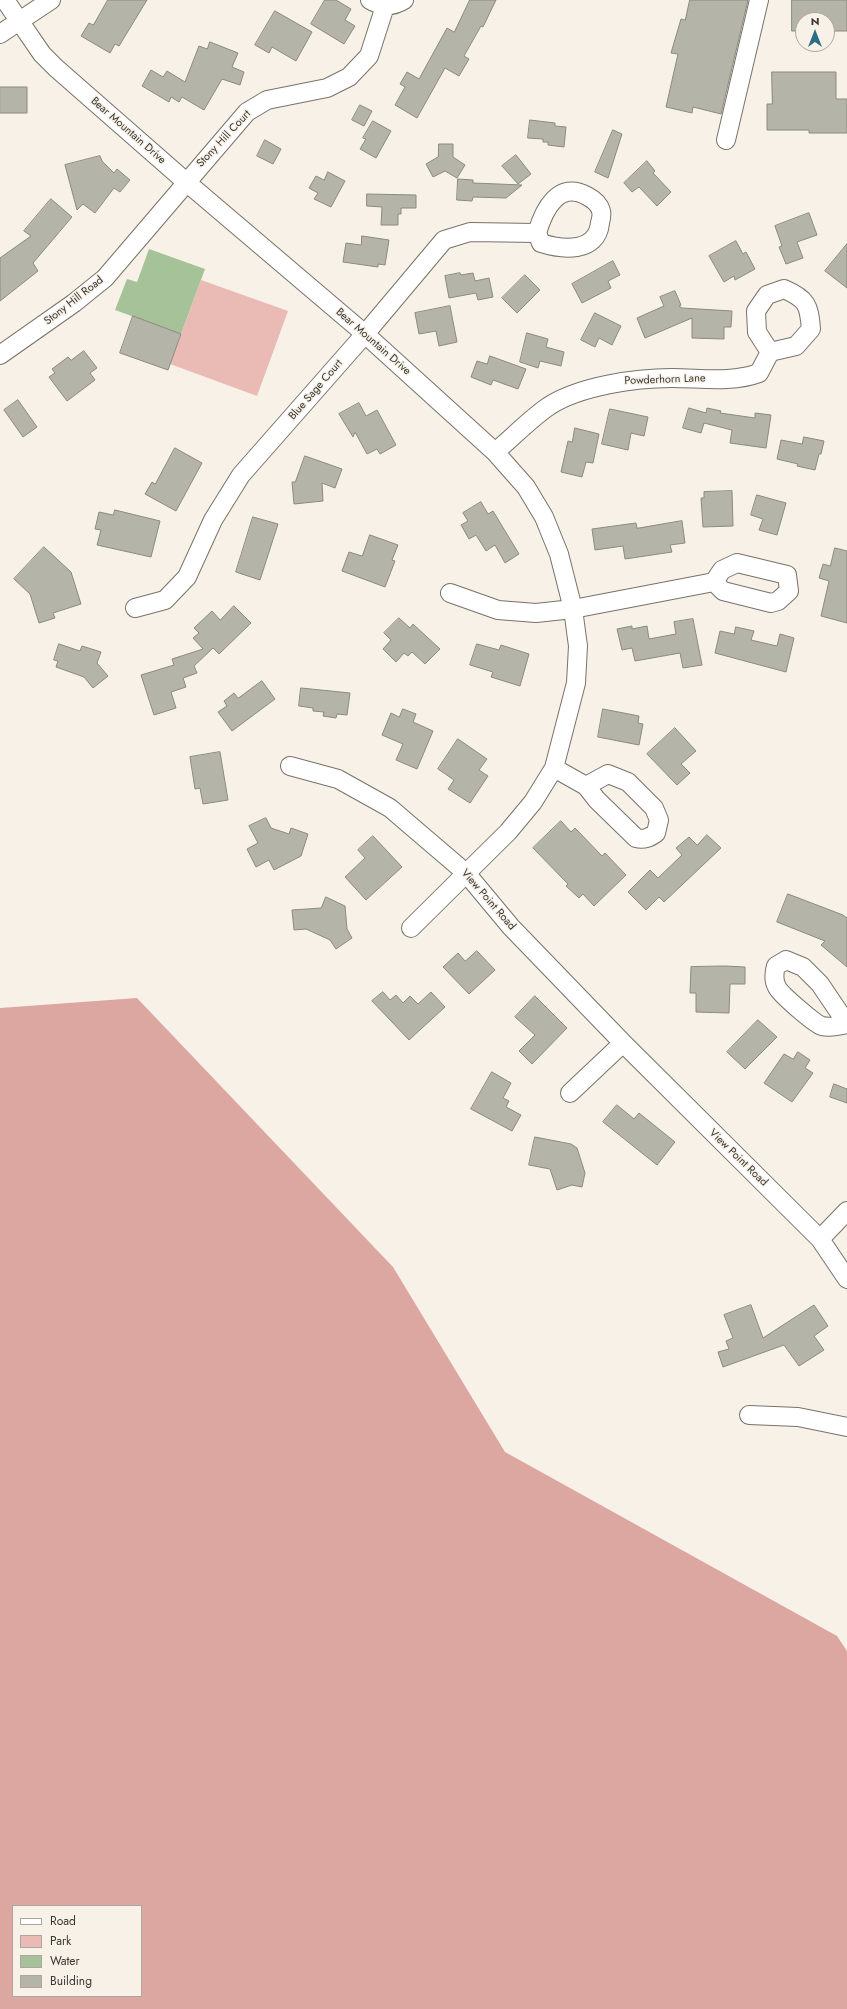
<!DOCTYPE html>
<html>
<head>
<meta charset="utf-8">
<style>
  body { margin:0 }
  #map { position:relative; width:847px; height:2009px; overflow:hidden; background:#f7f1e7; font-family:Jost,sans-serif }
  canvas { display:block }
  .legend { position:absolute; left:12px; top:1905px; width:130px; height:92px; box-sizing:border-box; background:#f7f1e7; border:1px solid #aba69f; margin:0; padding:5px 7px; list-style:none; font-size:12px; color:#383632 }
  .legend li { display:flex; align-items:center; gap:8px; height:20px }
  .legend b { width:20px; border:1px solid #aba69f }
  .north { position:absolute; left:795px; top:12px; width:40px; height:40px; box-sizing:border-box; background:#f7f1e7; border:1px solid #aba69f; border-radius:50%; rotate:0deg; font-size:11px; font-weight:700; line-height:16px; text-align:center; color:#383632 }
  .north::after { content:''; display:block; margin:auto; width:14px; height:18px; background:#2c6e81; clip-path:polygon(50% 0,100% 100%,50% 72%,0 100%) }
</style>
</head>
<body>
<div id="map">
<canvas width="847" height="2009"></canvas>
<ul class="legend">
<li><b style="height:5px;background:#fff"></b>Road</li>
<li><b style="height:11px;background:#eabab5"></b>Park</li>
<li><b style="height:11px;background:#a6c299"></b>Water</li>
<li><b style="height:11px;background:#b4b4a9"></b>Building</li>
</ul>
<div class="north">N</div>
</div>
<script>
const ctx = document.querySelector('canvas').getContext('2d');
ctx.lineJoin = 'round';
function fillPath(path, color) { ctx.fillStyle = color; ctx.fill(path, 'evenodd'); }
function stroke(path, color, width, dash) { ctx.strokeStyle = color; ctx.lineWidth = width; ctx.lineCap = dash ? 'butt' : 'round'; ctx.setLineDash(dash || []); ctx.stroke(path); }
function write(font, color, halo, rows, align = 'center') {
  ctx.font = font + ' Jost,sans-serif'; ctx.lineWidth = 3; ctx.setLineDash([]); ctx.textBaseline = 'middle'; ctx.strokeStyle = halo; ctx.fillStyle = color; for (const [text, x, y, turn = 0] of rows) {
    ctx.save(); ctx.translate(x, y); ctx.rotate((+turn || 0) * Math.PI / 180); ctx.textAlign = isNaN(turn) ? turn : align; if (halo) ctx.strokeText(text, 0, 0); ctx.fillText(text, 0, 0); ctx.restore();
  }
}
fillPath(new Path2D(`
  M201,280L288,311L257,396L170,364Z`), '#eabab5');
fillPath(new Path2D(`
  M137,998L393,1267L505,1452L837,1636L847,1651V2009H0V1008ZM13,1906H141V1996H13Z`), '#dda7a1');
fillPath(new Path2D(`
  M149,249L205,269L181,334L115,310L127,279L137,282Z`), '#a6c299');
const building = new Path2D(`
  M108,0H147L119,46L115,44L110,53L81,36L89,23L93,25Z
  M325,0H336L351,9L345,20L355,26L344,44L311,24Z
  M470,0H496L483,27L481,26L464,56L469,59L459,76L445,68L417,118L395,105L405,87L400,84L407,72L419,79L447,28L454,32Z
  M690,0H748L721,114L693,107L692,113L666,107L678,54L671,53L681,19L685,20Z
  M792,0H847V31H827V20H803V31H792Z
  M275,11L312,32L296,61L272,47L269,53L255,45Z
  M210,42L238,53L232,67L244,72L240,85L222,79L204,110L182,97L179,102L171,97L169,102L142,86L151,70L163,77L167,71L185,82L199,46L207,49Z
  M772,72H836V99H847V133H809V130H767V104H772Z
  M0,87H27V113H0Z
  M360,105L372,111L364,126L352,120Z
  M530,120L555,123V126L566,127L564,147L548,145V142H543V139L528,138Z
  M373,121L391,131L376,158L360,149L366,139L363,138Z
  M613,130L622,134L608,178L595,172Z
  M265,140L281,149L273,164L257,156Z
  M439,144H453V157L465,165L457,178L445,171L433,177L426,164L438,157Z
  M516,155L531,174L518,184L502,166Z
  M100,156L102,161L114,173L117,169L130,180L120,192L114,188L95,213L83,204L77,210L65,165Z
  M647,161L655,171L653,173L671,192L657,206L639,187L632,192L624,183Z
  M328,172L345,181L331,207L314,199L318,193L309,188L316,176L324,180Z
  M458,179L473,180V183L522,185L506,198L473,197L472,201L457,200Z
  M367,194L416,195V208H401V214H398V225H381L382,207L367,206Z
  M51,199L72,217L33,263L38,271L0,301V258L31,236L24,231Z
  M809,213L817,235L797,242L803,258L786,264L779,247L782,246L775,226Z
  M362,236L389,240L385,265L378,264V267L343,262L346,243L361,245Z
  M736,241L743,254L746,252L755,269L735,280L734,276L724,282L709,256Z
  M847,244V288L825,271Z
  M613,261L620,275L608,281L611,288L582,303L572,284Z
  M460,273L461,275L473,273L475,281L489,278L493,297L478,300L476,293L449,298L445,276Z
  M525,275L540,290L517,313L502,298Z
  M675,291L681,305L679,306L682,308L732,311L731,327H724V339L692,338V318L645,338L637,318L664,306L660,297Z
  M450,306L457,342L439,346L436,331L419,334L415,313Z
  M595,313L621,326L612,345L599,338L595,347L581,340Z
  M133,316L181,334L168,370L120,353Z
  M527,333L548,339L546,347L564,352L561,366L540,361L538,368L520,362Z
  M84,351L97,368L90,373L95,380L67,401L49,377L55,373L52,369L68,357L71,360Z
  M490,356L526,369L518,389L493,380L491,385L471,377L477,361L487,364Z
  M18,400L37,427L23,437L4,410Z
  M359,403L366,416L377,410L396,445L380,454L377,449L367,454L355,432L353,437L339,414Z
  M689,408L706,413L707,408L721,411L720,413L755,418V413L771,415L766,448L730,443L732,430L704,423L701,433L683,428Z
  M610,409L648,417L644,436L631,433L628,450L602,444Z
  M575,428L599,434L593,463L586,462L582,477L561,472L568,441L572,442Z
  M804,437L824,441L821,454H819L815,470L797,466L798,464L777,459L781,440L802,444Z
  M175,448L202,463L176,511L145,494L152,482L155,484Z
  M305,456L342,469L335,488L322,483L323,501L294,504L292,482H295Z
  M732,491L733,526L703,527L701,498H704V492Z
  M757,495L786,503L777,535L759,530L763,519L751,515Z
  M481,502L488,514L493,511L519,554L505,563L495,545L486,551L476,535L469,539L461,525L468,521L463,513Z
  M115,510L160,521L151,557L97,545L101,530L95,529L99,512L113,515Z
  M253,517L278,524L260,580L236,572Z
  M682,521L685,543L670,545L672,552L625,559L623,546L595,550L592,529L636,523L637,528Z
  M370,535L398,545L392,560L395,561L385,587L342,571L349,552L362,556Z
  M44,547L71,572L81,604L53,613L55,618L39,623L30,594L14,579Z
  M835,548L847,551V623L821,616L829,581L819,578L823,564L830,566Z
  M234,606L251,623L219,654L213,648L194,666L197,673L183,678L186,687L171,692L176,708L154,715L141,675L174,665L172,659L203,649L193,638L199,633L194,628L212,611L220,620Z
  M399,618L410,628L413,624L440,649L425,664L412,652L408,656L404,653L396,662L383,649L391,640L384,633Z
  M693,619L702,665L683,668L680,653L635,661L632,648L622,650L617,629L632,626V629L647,626L649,639L676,634L674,622Z
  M736,627L754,631L751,640L777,646L780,634L794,638L786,672L715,653L720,631L734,634Z
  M59,644L80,651L82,646L101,652L97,663L108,676L93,688L84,677L56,667L58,661L54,660Z
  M477,644L499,650L501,645L529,654L520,686L491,677L493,672L470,665Z
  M262,681L275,699L232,731L218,712L227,706L224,701L234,693L238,698Z
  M301,688L350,693L347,715L337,714L336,718L323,716L324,712L313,711V708L299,706Z
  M403,709L416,714L413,722L433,731L417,769L396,760L403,744L382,735L391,713L399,717Z
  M603,709L639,716L638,723L643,724L639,745L598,737Z
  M675,728L696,751L681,764L690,773L677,785L647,754Z
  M458,739L487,759L479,770L488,776L470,803L448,789L454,780L438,769Z
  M220,752L228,800L203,804L200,788L195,789L190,757Z
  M266,818L271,828L289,834L291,828L308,834L301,856L274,870L269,860L256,867L247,849L258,843L249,826Z
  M561,821L571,832L575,828L602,856L605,853L626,875L594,906L583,894L579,898L566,886L568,884L533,848Z
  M707,835L721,848L664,902L659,897L646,910L628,892L650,870L658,878L682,855L676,848L689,837L697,845Z
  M373,836L402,867L366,900L345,877L365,858L358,850Z
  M788,894L843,915L847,918V967L821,945L825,941L777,922Z
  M326,897L345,906L347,929L352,938L336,949L330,940L306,929L294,930L292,910L321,908Z
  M477,951L495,970L469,994L443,967L458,953L465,961Z
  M725,966L745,967V984H730L729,1013L696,1012V993H690L691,967Z
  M383,992L390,1000L396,995L403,1003L410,996L418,1004L431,992L445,1007L409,1040L372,1001Z
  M535,996L567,1028L532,1064L519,1051L535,1035L515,1017Z
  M758,1020L777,1037L745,1069L727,1052Z
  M798,1052L810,1060L805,1068L813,1073L792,1102L764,1083L784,1054L793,1059Z
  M492,1072L511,1083L503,1098L509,1101L506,1107L521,1115L512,1131L471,1109Z
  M834,1084L847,1089V1103L830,1097Z
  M617,1105L634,1119L639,1113L675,1142L657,1165L603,1122Z
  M535,1137L571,1144L577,1148L585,1173L582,1187L572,1185L557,1190L550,1169L529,1165Z
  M751,1305L763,1338L814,1305L828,1326L814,1336L824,1350L799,1366L784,1345L723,1367L718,1352L729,1349L726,1341L733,1338L724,1315Z`);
fillPath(building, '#b4b4a9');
stroke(building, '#8a8a80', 1);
const street = new Path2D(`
  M5,0L42,54L56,68L185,181L365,334L495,452L526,487L544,517L559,554L573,609L578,646L576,683L554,768L533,802L508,832L411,928
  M370,0C381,7 393,7 404,0
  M0,34L51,0
  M726,140L759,0
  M0,355L74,303L105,278L247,112L267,100L327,88L349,77L369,56L385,6
  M495,452C513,437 530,419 549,406C580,386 635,378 672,378C701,378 732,383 759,373L770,352L796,346L811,329C809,305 807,299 784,289L767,295L756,311L757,332L770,352
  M450,593L498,610L536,613L573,609L714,582L723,591L771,603L778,601L789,591L787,575L737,563L722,570L714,582
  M135,608L165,600L187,577L213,520L241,475L365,334L444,240L470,232L537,233C544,209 559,180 587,196C593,199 599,203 601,211C602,214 601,219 600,223C597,253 563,250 541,243L537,233
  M290,766L338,779L390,808L466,873L511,927L623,1043L820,1239L847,1279
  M554,768L586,786L597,800L636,838C644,840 649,838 656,833L659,820L654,808L628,782L608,774L586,786
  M847,1024L820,984L803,967L786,960L776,966C774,973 773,980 777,987C780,994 815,1024 822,1026C830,1028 839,1026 847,1024
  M570,1093L623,1043
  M820,1239L847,1211
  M749,1415L798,1417L847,1427`);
stroke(street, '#787269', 20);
stroke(street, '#fff', 18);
write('11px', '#383632', '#f7f1e7', [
  ["Bear Mountain Drive",128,131,41],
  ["Stony Hill Court",224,139,-47],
  ["Stony Hill Road",74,301,-38],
  ["Bear Mountain Drive",373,342,41],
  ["Powderhorn Lane",665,380,-2],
  ["Blue Sage Court",316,390,-49],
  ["View Point Road",488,900,49],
  ["View Point Road",738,1158,44]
]);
</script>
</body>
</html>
